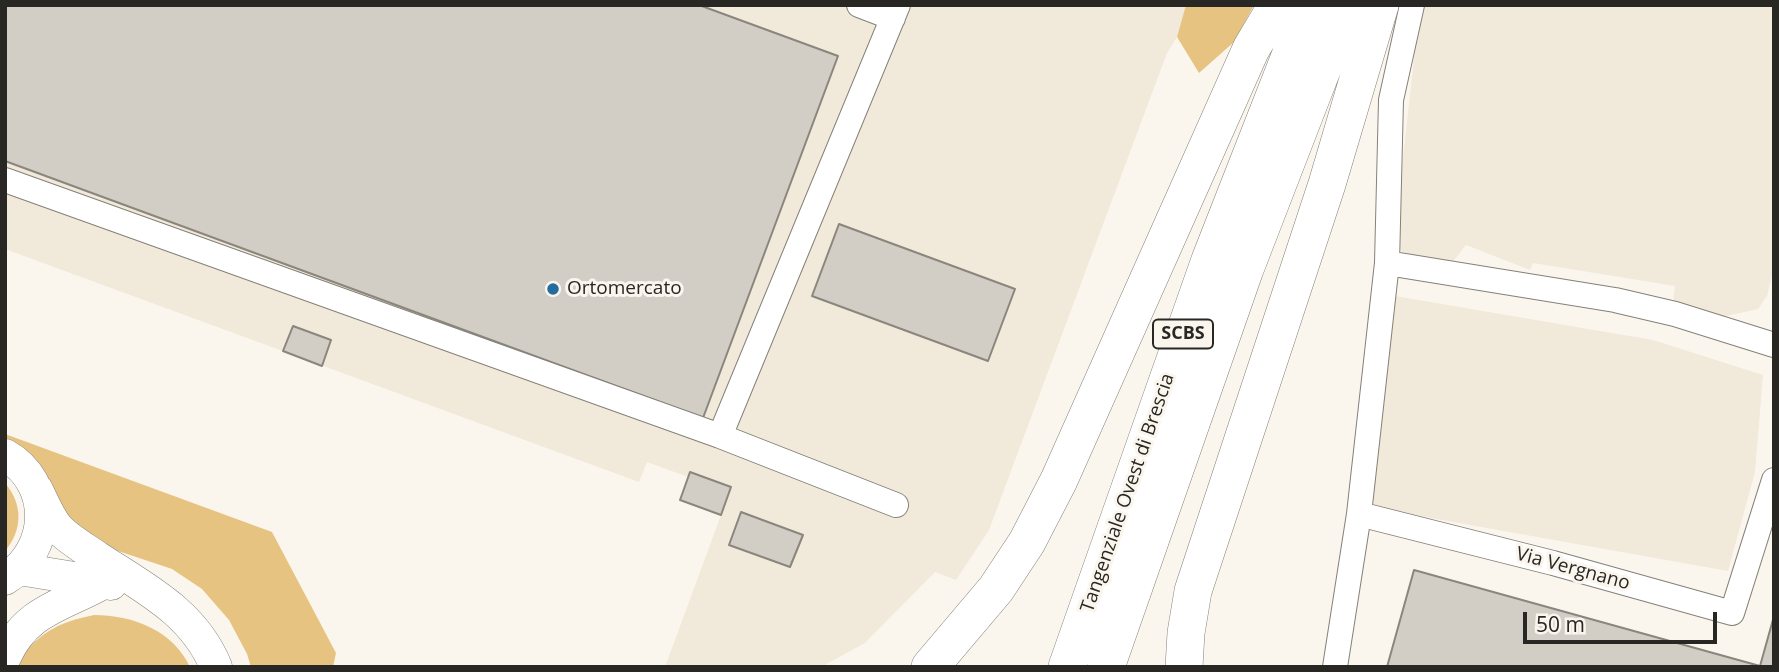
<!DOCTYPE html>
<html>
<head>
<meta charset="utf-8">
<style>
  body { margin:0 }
  #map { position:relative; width:1779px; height:672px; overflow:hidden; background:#fbf6ed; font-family:"Open Sans",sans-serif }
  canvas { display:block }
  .frame { position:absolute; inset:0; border:7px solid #292724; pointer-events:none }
  .scale { position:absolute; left:1523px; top:612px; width:194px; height:32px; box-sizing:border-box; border:4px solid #292724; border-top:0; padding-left:9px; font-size:21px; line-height:24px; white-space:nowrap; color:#292724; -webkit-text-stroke:5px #fbf6ed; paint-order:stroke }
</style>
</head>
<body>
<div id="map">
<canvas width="1779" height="672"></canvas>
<div class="frame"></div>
<div class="scale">50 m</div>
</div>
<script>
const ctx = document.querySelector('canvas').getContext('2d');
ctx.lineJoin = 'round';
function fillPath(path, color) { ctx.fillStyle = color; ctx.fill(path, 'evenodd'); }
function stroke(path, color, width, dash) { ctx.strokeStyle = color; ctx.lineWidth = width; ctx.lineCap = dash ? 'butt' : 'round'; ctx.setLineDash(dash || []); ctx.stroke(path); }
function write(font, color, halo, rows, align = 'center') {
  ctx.font = font + ' "Open Sans",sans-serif'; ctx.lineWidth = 6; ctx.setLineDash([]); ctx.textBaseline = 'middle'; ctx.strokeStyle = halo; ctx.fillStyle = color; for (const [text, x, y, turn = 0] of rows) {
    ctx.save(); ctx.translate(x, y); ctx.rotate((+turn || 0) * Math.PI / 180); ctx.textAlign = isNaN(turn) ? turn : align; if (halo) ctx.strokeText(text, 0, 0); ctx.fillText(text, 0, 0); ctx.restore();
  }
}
fillPath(new Path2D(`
  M5,5H1186L1177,37L1167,53L989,530L956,580L935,572L865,643L821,667H665L721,515L680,500L688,477L647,462L639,482L5,249Z
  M1420,5H1774V267L1767,296L1758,309L1722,317L1673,302L1675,286L1533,263L1530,270L1466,245L1452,263L1402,252L1394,238Z
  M1389,295L1653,340L1763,375L1755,472L1728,571L1369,507Z`), '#f1e9d9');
fillPath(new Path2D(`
  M1186,5H1254L1234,42L1199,73L1177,37Z
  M5,434L272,532L336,653L333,667H251L247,654L229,620L202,589L172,569L103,546L69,518L52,486L5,444Z
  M5,483C23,504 23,530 5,551Z
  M94,615C132,615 173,630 190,667H15C35,634 58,622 94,615Z`), '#e7c382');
const building = new Path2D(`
  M6,5H699L838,56L703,418L5,161Z
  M839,224L1015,289L988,361L812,296Z
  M293,326L331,340L322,366L283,351Z
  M690,472L731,487L721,515L680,500Z
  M741,512L803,535L790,567L729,545Z
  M1414,570L1760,666L1774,616V667H1387Z`);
fillPath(building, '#d2cdc5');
stroke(building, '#8a867e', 2);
const minor = new Path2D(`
  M859,5L893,18
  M5,180L720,436L896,505
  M1387,263L1391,100L1412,5
  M720,436L898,5
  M1359,514L1553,563L1732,613L1774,480
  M1335,667L1359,514L1387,263L1615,300L1675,314L1774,345`);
const major = new Path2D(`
  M5,455C54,483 52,550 5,579
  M37,490C43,502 49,518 58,528C68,539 84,548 97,557C144,588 194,612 216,667
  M19,569L111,584
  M5,657C26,610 62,606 103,583`);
const highway = new Path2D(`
  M930,667L996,589L1027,542L1059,480L1251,49L1277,5
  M1067,667L1210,260L1310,5
  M1106,667L1245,269L1347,5
  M1184,667L1186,633L1193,591L1327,184L1380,5`);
stroke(minor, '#858179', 26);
stroke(major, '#858179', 33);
stroke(highway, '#858179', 38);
stroke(minor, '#fff', 24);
stroke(major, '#fff', 32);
stroke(highway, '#fff', 37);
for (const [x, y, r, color] of [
  [553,289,7,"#226c9f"]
]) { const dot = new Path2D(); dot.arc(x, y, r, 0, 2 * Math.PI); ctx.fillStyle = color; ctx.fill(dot); stroke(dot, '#fbf6ed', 2.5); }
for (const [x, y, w] of [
  [1183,334,60]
]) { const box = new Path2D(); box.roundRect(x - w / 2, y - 14.5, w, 29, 5); ctx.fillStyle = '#fbf6ed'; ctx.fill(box); stroke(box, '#292724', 2); }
write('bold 18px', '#292724', null, [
  ["SCBS",1183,334]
]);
write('19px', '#292724', '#fbf6ed', [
  ["Ortomercato",567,289]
], 'left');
write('19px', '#292724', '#fbf6ed', [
  ["Tangenziale Ovest di Brescia",1128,493,-71],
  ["Via Vergnano",1573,569,15]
]);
</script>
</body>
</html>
